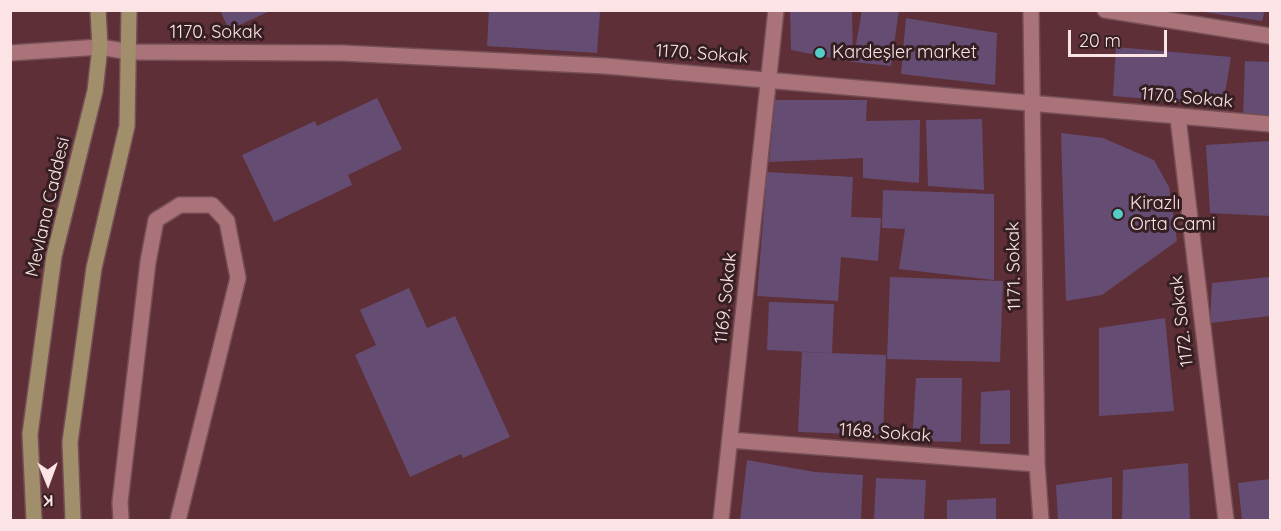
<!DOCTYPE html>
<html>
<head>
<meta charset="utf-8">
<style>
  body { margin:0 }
  #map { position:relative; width:1281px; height:531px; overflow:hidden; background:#5e2f36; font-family:Quicksand,sans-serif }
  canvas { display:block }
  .frame { position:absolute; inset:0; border:12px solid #fce3e5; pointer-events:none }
  .north { position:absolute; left:18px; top:453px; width:60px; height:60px; -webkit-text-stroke:4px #351f22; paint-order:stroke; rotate:179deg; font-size:16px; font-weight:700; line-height:24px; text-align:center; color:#fce3e5 }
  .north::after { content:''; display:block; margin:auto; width:21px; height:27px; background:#fce3e5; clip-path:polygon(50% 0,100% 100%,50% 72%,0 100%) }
  .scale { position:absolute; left:1068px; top:30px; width:99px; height:27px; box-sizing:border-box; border:3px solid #fce3e5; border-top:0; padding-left:8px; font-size:18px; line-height:21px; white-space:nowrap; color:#fce3e5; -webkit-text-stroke:4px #351f22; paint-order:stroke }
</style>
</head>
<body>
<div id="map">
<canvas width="1281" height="531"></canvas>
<div class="frame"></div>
<div class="north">K</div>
<div class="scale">20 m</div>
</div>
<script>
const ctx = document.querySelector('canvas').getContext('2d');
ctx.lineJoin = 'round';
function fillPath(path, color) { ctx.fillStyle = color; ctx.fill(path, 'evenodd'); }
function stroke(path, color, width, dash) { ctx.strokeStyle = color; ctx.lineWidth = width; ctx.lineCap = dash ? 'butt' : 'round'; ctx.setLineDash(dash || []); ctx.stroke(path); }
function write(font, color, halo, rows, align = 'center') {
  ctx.font = font + ' Quicksand,sans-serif'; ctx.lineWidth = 6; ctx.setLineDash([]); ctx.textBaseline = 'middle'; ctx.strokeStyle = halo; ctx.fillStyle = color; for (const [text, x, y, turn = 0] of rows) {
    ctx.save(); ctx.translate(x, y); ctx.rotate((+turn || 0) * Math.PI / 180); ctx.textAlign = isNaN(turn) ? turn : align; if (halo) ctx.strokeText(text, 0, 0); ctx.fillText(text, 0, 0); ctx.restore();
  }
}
fillPath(new Path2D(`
  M220,10H272L229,30Z
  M489,10L600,12L597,53L487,46Z
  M790,10H852L853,62L862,10H899L891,66L853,62L791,50Z
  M1191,10H1265L1262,21Z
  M906,18L997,33L995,85L901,74Z
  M1116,47L1231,57L1223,105L1113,96Z
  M1245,61L1270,62V118L1243,117Z
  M377,98L402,149L348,175L352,185L274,222L242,155L315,121L317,126Z
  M775,100H867L866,121L920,120L919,183L863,178V158L769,162Z
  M982,119L984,190L928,186L926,120Z
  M1061,133L1103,138L1154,160L1169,187L1177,241L1102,295L1066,301Z
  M1270,141V216L1210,213L1206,145Z
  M767,172L853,177L851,217L881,218L878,261L841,257L838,301L757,296Z
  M883,190L994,194V280L899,269L905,229L882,228Z
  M890,277L1003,281L1000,362L887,359Z
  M1269,277L1270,316L1210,323L1212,283Z
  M409,288L427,328L455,316L510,437L463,458L461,454L410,477L355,355L376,345L360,310Z
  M769,302L834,304L832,353L767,350Z
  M1165,318L1174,411L1099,416V328Z
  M802,352L886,355L883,435L798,432Z
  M916,378H962L961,442L912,441Z
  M1010,390V444H980L981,392Z
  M747,460L815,472L863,475L861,520H740Z
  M1188,463L1190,520H1122L1123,470Z
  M1112,477V520H1058L1056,485Z
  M876,478L926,480L924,520H874Z
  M1270,479V520H1242L1238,483Z
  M996,498V520H947V500Z`), '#644c73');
const lane = new Path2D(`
  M121,520L120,502L148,262L156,220L180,205H212L227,221L238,278L178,520`);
const street = new Path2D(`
  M1031,10L1037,464L1041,520
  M1105,10L1270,36
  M10,53L100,47L130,52L342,53L605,66L1270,124
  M1178,118L1226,520
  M730,440L1037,464
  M721,520L776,10`);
const secondary = new Path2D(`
  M34,520L30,434L54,256L95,91L100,47L98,10
  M73,520L70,442L94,268L127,126L129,10`);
stroke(lane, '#754f55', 18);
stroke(street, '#754f55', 18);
stroke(secondary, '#754f55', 18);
stroke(lane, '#a97379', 15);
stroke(street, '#a97379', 15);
stroke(secondary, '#a18e6b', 15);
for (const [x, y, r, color] of [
  [820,53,6,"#54cdc8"],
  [1118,214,6,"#54cdc8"]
]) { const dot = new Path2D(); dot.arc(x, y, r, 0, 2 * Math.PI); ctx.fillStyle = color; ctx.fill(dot); stroke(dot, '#351f22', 2); }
write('18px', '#fce3e5', '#351f22', [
  ["1170. Sokak",216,33],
  ["1170. Sokak",702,54,4],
  ["1170. Sokak",1187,98,5],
  ["Mevlana Caddesi",48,207,-77],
  ["1171. Sokak",1014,266,-91],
  ["1169. Sokak",726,298,-84],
  ["1172. Sokak",1182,321,-97],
  ["1168. Sokak",885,433,4]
]);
write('18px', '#fce3e5', '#351f22', [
  ["Kardeşler market",832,53],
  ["Kirazlı",1130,204],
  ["Orta Cami",1130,225]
], 'left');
</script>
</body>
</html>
